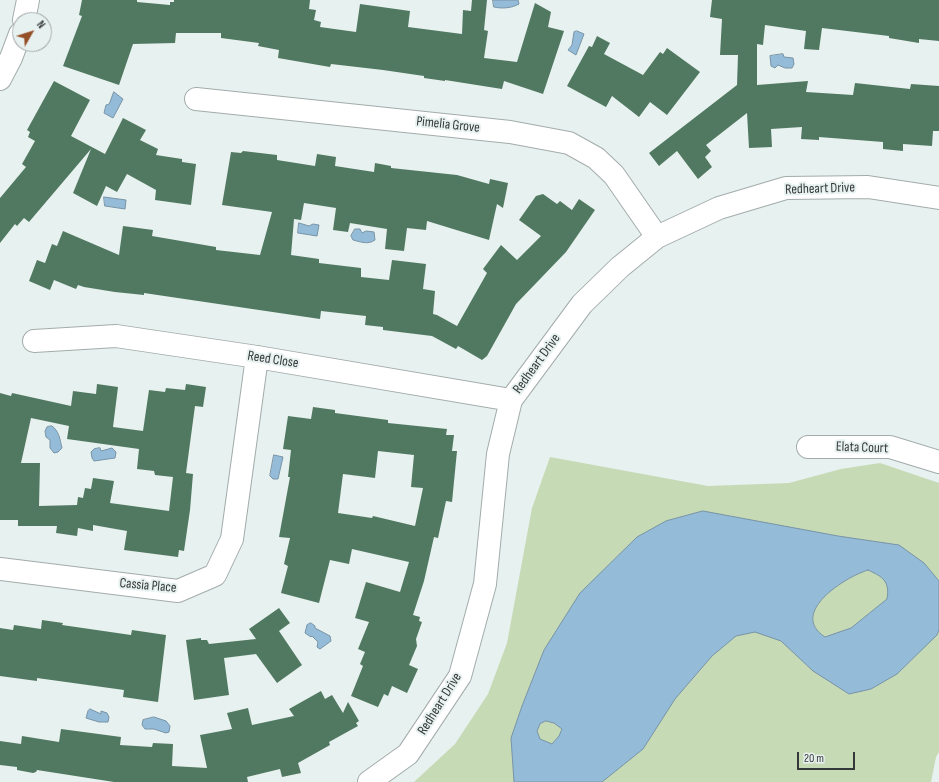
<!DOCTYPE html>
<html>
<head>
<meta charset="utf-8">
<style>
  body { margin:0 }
  #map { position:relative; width:939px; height:782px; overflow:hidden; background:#e7f1ef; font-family:"Sofia Sans Condensed",sans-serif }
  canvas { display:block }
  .north { position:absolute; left:12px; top:12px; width:40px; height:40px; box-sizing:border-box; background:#e7f1ef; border:1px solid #a0a7a6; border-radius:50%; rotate:51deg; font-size:11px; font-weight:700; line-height:16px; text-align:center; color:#353838 }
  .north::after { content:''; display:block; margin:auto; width:14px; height:18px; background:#954f26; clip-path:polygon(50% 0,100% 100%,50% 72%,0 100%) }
  .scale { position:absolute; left:797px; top:752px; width:58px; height:18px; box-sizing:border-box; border:2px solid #353838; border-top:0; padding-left:5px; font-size:12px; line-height:14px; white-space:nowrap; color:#353838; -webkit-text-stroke:3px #e7f1ef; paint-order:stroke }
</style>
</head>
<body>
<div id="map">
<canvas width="939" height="782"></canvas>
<div class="north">N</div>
<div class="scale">20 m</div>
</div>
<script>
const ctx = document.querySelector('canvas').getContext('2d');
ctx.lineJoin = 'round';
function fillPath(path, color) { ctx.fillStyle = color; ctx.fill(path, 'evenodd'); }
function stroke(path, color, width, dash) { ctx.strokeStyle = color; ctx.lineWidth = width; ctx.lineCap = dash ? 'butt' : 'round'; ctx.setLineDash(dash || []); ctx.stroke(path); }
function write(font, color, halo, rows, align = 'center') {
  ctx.font = font + ' "Sofia Sans Condensed",sans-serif'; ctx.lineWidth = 4; ctx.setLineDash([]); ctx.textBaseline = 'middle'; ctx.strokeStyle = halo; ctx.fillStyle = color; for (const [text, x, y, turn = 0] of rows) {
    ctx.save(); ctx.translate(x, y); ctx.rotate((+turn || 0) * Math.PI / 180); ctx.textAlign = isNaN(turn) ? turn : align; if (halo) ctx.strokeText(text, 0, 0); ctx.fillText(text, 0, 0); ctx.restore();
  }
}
fillPath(new Path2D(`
  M550,457L708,486L789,483L841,469L880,463L939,483V752L936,757L931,782H414L455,744L488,694L507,643L532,508Z`), '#c7dab6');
const water = new Path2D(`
  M493,0H518L519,4C512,8 502,9 494,7Z
  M577,31L584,34L576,55L568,50L572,45L574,32Z
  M783,54L784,57L793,58L794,64L792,68H785L778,65L775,68L771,66L770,56Z
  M114,92L123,99L113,118L104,113L106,105L109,104Z
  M104,197L126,200L125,209L105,206Z
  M299,223L309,226L313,224L319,225L317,236L298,233Z
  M355,229H360L362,233L366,231L374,232L375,240C368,245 361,242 353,240L351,236Z
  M52,426C59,431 60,439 62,448L58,452L54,453L50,448V440L46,437L45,431L47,427Z
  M100,448L101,451L112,448L116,452L115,458L94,461L92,458L91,452L94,449Z
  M274,455L283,457L278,479H273L270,476Z
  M703,511L838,536L899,545L924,563L939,581V630L937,635L897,674L871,689L849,694L813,671L781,641L755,632L736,636L712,656L675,699L643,749L602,782H514L511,738L522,706L544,650L580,593L637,537L666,521ZM868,570C883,577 890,581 887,599L851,628L825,637C788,613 845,577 868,570ZM546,721L554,723L562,729L559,736L552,744L540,739L537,731L540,724Z
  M311,623L315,626V628L330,636L331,641L320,649L317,647L318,642L312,636L311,637L305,633L307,625Z
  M90,709L101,714V711L107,713L109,717L108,722H99L86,718L88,711Z
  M154,717L166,721L170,726L169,732L166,733L154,729H145L142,725L143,720Z`);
fillPath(water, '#94bbd7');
stroke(water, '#7894a7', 1);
fillPath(new Path2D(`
  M82,0H137V2L170,5V2H174V0H310L309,9L316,10L314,20L321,22L320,27L356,32L360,4L410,11L408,27L462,34L463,10L471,11L472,0H487L484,30L488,31L484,58L517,62L535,3L551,12L548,27L564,31L543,94L504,81L502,89L445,80V81L424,78V76L383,70L331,64L330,67L278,58L279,50L258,46L259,43L221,38V33H176L175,43L133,44L119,85L63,66L82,16L79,15Z
  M712,0H939V41L919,39V43L889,38V36L822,28L819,50L804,49L806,31L765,25L763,45L757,44V85L808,81L806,92L853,95L855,83L910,89L911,84L939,86V131H933L932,146L903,144V151L883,149V142L819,137V140L801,139L802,127L771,129L772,147L749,148L747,113L706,145L711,151L705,157L712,167L698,179L677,151L659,166L649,153L737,85L738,55H720L722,19L710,17Z
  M597,36L610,43L604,54L643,75L660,52L663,54L667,48L700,72L667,115L650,102L639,117L612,96L606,107L567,86L589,46L592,47Z
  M54,81L90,100L71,136L105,154L123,118L146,130L140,140L158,149L156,155L182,159V162L196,164L191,205L155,200L156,190L127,174L117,192L106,186L97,206L73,193L91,149L29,222L24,218L17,226L15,224L0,243V198L26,167L22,164L35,141L28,137L30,132L27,130Z
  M243,151L277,155V160L315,166L317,154L336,157L335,166L374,172L375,163L391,166V168L457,175L489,184L490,179L508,183L503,208L497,204L489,240L427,221L426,230L407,228L404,251L385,249L387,229L350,223L348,232L333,230L336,208L304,203L301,220L294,219L291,255L319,259V263L361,268V277L389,280L392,260L426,264L423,289L435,291L433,314L437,315L457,326L487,273L483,269L501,245L517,260L541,236L519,220L536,196L543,194L557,204L560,201L572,210L579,199L595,210L566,252L516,304L487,356L482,360L458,346L456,349L432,336L383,330V327L365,325L366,316L321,311L320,319L144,293V295L115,292L84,287L78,285L76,289L54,280L50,290L29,281L37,260L45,263L52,244L57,246L63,231L119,255L123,226L153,230L152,236L216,247V250L260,255L272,212L222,205L231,152L241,153Z
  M97,384L118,387L113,427L143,431L149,390L165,392L166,388L185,390L186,384L206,387L203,407L195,406L186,473L193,474L190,510L184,551L179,550L178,557L124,550L127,531L93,525V531L78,528L77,536L56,533L57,526H18V520H0V393L11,396L12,393L71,406L73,391L96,394ZM31,418L69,426L67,439L139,449L137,469L154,471L155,475L173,477L169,511L110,503L114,481L93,478L91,489L85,488L83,498L78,497L77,505L39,506L40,463H21Z
  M313,407L335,410V413L388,420V423L447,429L446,435H454L452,451H457L452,502L446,501L438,538L434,537L424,581L413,615L420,617L419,621L422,622L416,639L417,646L409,665L418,669L407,693L392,686L388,696L384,694L378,707L351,696L363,666L360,664L365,652L358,649L369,622L355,618L366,582L400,592L409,562L352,549L349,564L330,560L319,603L281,593L288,566L284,564L290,538L279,537L290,477H288L291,450L283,449L288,416L311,419ZM378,451L414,455L411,487L423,488L415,526L373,516L372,518L338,513L343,474L375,478Z
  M279,608L290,623L279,631L302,665L277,683L256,654L224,658L229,695L194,700L186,640L201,638V640H207L209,644L256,639L249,629Z
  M42,620L63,623L62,625L131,635L132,630L166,635L158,702L123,697L124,690L37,678V681L0,676V628L13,630L14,625L41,629Z
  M321,691L325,699L332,695L343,713L348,702L359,721L356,723L358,726L329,742L330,745L298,763L301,773L282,777L280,769L247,777L248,782H114L37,770L36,772L33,773L17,770V767L0,765V741L21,744L22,736L59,742L61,729L121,737L120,745L152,747L153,743L173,744L172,766L207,768L200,735L232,729L227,713L248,708L252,725L294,716L289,709Z`), '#517961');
const street = new Path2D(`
  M24,20L28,0
  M0,79L11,58L20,34
  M196,99L510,132L569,143L596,158L614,175L657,237
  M34,341L116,336L257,357L511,400
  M808,447H890L939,462
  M0,569L178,591L215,575L232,539L257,357
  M369,782L408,754L460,676L485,584L498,454L511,400L582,304L620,267L657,237L719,208L786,188L868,187L939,198`);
stroke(street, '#a3acab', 24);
stroke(street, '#fff', 22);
write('14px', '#353838', '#e7f1ef', [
  ["Pimelia Grove",448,125,6],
  ["Redheart Drive",820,189,-2],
  ["Reed Close",273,360,9],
  ["Redheart Drive",537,364,-54],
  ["Elata Court",862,448,2],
  ["Cassia Place",148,586,5],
  ["Redheart Drive",440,704,-58]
]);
</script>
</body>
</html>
